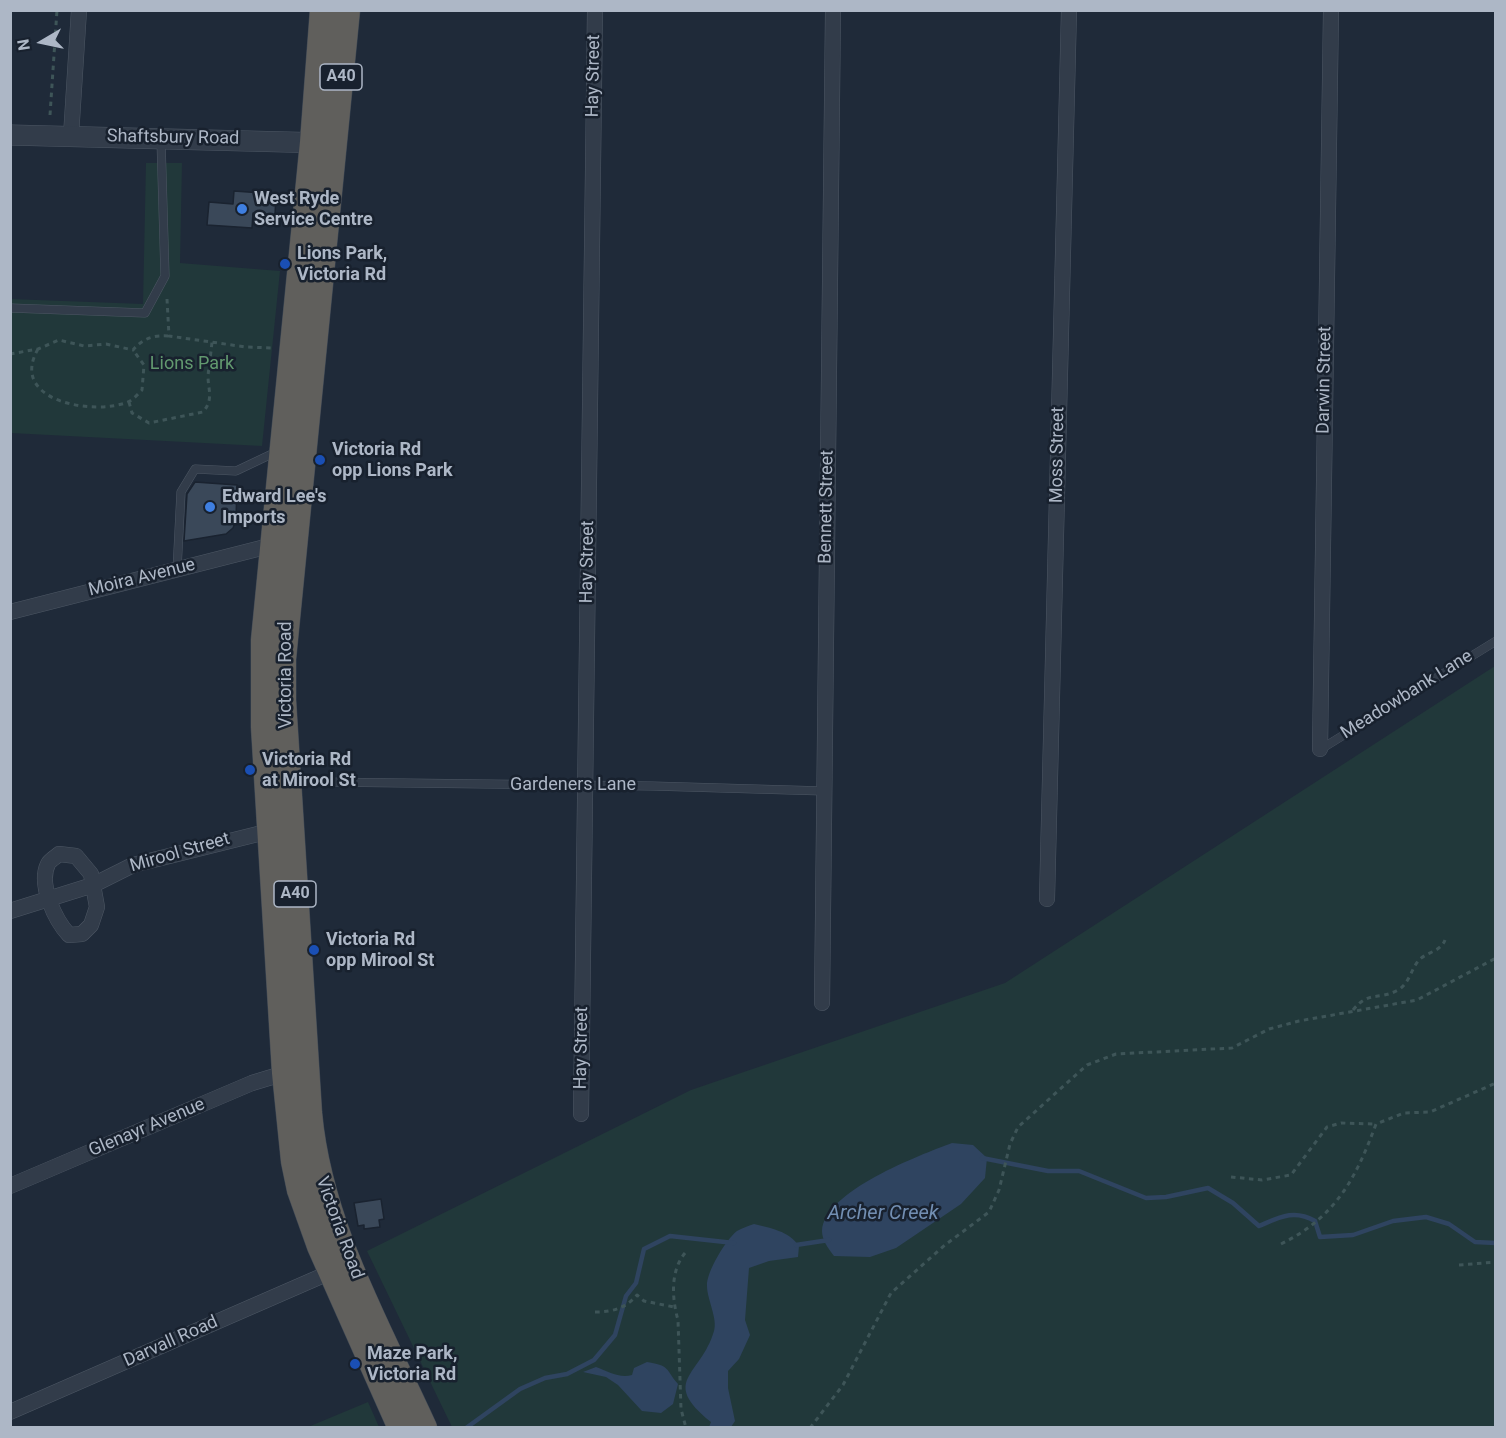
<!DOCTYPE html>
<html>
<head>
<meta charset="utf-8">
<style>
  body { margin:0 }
  #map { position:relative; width:1506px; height:1438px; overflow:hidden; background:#1f2a39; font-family:Roboto,sans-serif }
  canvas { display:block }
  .frame { position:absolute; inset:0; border:12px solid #adb7c6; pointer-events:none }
  .north { position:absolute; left:12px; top:12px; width:60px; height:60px; -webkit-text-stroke:4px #18212e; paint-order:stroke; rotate:261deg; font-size:16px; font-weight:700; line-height:24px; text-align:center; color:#adb7c6 }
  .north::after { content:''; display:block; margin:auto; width:21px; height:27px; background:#adb7c6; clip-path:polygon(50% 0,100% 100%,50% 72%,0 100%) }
</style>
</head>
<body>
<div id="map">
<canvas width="1506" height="1438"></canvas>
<div class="frame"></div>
<div class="north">N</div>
</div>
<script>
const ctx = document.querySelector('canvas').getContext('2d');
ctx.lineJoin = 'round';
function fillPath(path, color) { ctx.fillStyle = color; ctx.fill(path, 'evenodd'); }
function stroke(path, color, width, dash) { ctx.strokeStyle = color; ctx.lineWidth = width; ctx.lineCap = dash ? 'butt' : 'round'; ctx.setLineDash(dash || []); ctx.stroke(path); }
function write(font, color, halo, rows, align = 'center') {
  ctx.font = font + ' Roboto,sans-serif'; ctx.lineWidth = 5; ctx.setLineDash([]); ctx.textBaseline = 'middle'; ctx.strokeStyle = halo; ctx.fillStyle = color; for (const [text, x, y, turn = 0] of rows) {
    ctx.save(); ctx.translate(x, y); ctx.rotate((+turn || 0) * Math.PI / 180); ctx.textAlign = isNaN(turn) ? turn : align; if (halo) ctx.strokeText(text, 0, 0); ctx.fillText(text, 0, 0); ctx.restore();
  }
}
fillPath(new Path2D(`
  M146,163H182L180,263L280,271L262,446L11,433L10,299L143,304Z
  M1495,666V1427H452L367,1251L691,1090L1005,983Z
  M368,1402L379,1427H308Z`), '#21383a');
fillPath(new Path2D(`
  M952,1143L973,1145L987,1158L985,1178L961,1204L896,1248L870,1257L834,1256C828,1248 822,1240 822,1231C824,1191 920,1155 952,1143Z
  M754,1224C770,1228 789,1231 799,1246L798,1257L769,1261L749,1268L745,1320L750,1335L739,1359L728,1371V1388L735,1421L731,1427H709L711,1422C659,1380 701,1376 714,1331C718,1319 707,1299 707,1286C706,1273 726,1239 737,1231C742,1228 748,1226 754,1224Z
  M647,1362C671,1366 665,1369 678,1384L673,1404L661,1413L642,1411L618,1385L606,1377L583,1372L596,1367C607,1371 620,1379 632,1375L634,1368Z`), '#2f4460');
stroke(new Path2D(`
  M982,1158L1048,1171H1079L1146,1198L1166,1197L1208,1188L1233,1203L1259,1226C1280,1217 1294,1209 1315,1221L1320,1237L1353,1235L1393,1221L1426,1217L1449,1224L1475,1242L1496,1243
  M796,1245L829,1240
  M466,1428L520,1389L545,1378L567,1374L594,1360L615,1335L626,1296L636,1283L644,1249L670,1236L734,1243`), '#2f4460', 4.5);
const building = new Path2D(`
  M234,191L276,194L275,215L253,213L252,228L207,225L209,202L233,204Z
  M195,482L237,485L236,520L233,528L226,534L184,541L187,494Z
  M381,1199L384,1219L379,1220L380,1227L364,1229V1225L358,1226L354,1203Z`);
fillPath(building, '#3a4859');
stroke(building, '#1a2330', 1.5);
const service = new Path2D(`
  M10,308L145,313L165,276L161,140
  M177,570L181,492L195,469L236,471L276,452
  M1321,749L1496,641
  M322,782L652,786L824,791`);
const minor = new Path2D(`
  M71,136L79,10
  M10,612L273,545
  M1320,749L1331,10
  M59,854L76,856L91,874L97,907L91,925L82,934L69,935C55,920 38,884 48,864C50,860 56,857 59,854Z
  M1047,899L1069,10
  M10,911L93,885L133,865L270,831
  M822,1003L833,10
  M581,1114L595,10
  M10,1186L252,1083L285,1073
  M10,1412L331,1272`);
const tertiary = new Path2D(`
  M10,135L326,143`);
const trunk = new Path2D(`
  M323,10L313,142L264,640V727L285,1073L294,1161L300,1190L320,1246L401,1428
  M347,10L283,659V700L309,1113C319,1225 378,1327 424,1428`);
stroke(service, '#4d5764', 9);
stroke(minor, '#4d5764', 16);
stroke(tertiary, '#4d5764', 21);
stroke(trunk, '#3d4754', 27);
stroke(new Path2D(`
  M50,115L57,10
  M167,299L169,336L246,347L272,348
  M38,349C8,401 93,416 128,402C133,400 138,394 142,390L144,365L133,350
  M10,354L38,349L59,340L84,346L106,344L133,350C143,338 154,335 169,336
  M129,402L132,413L149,423L203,412C214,399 208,390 208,376C209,365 211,353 212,342
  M1353,1010C1369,990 1378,1001 1398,990C1410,983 1411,968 1420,959C1428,952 1441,951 1445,940
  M1231,1177L1262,1180L1291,1175L1327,1127L1341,1123L1376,1124
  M1281,1244C1336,1217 1356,1178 1376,1124L1404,1113L1430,1112L1496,1083
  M685,1253C670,1271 672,1299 678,1320L681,1409L686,1428
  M1459,1265L1496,1262
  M595,1312C613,1312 626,1308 637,1295L644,1301L674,1307
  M810,1428L843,1385L891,1293L945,1245L989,1212L999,1190L1010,1144L1018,1127L1087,1065L1116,1054L1232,1048L1269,1029L1299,1021L1417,1000L1496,958`), '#3e5558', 3, [4.5, 4.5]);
stroke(service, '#323c4a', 8);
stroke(minor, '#323c4a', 15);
stroke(tertiary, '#323c4a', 20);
stroke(trunk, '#605f5c', 26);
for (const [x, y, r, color] of [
  [242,209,6,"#3f7fe0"],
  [285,264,6,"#1a4fb4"],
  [320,460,6,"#1a4fb4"],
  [210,507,6,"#3f7fe0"],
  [250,770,6,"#1a4fb4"],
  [314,950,6,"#1a4fb4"],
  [355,1364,6,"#1a4fb4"]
]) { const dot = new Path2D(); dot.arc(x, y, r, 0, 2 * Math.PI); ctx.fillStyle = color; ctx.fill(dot); stroke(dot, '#18212e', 2); }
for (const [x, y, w] of [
  [341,77,42],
  [295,894,42]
]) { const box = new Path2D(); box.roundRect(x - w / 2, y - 13, w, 26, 4.5); ctx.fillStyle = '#18212e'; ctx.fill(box); stroke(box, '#adb7c6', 1.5); }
write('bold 16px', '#adb7c6', null, [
  ["A40",341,77],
  ["A40",295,894]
]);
write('18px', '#adb7c6', '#18212e', [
  ["Hay Street",594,76,-89],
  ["Shaftsbury Road",173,138,1],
  ["Darwin Street",1325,380,-89],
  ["Moss Street",1058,455,-89],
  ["Bennett Street",827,507,-89],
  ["Hay Street",588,562,-89],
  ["Moira Avenue",142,578,-14],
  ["Victoria Road",286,675,-90],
  ["Meadowbank Lane",1407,695,-32],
  ["Gardeners Lane",573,785],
  ["Mirool Street",180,853,-16],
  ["Hay Street",582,1048,-89],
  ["Glenayr Avenue",147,1128,-23],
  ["Victoria Road",339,1228,70],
  ["Darvall Road",171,1342,-24]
]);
write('bold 18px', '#adb7c6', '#18212e', [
  ["West Ryde",254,199],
  ["Service Centre",254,220],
  ["Lions Park,",297,254],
  ["Victoria Rd",297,275],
  ["Victoria Rd",332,450],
  ["opp Lions Park",332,471],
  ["Edward Lee's",222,497],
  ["Imports",222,518],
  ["Victoria Rd",262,760],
  ["at Mirool St",262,781],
  ["Victoria Rd",326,940],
  ["opp Mirool St",326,961],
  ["Maze Park,",367,1354],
  ["Victoria Rd",367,1375]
], 'left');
write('18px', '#62996f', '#18212e', [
  ["Lions Park",192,364]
]);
write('italic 20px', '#728eb2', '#18212e', [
  ["Archer Creek",883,1214]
]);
</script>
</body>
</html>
